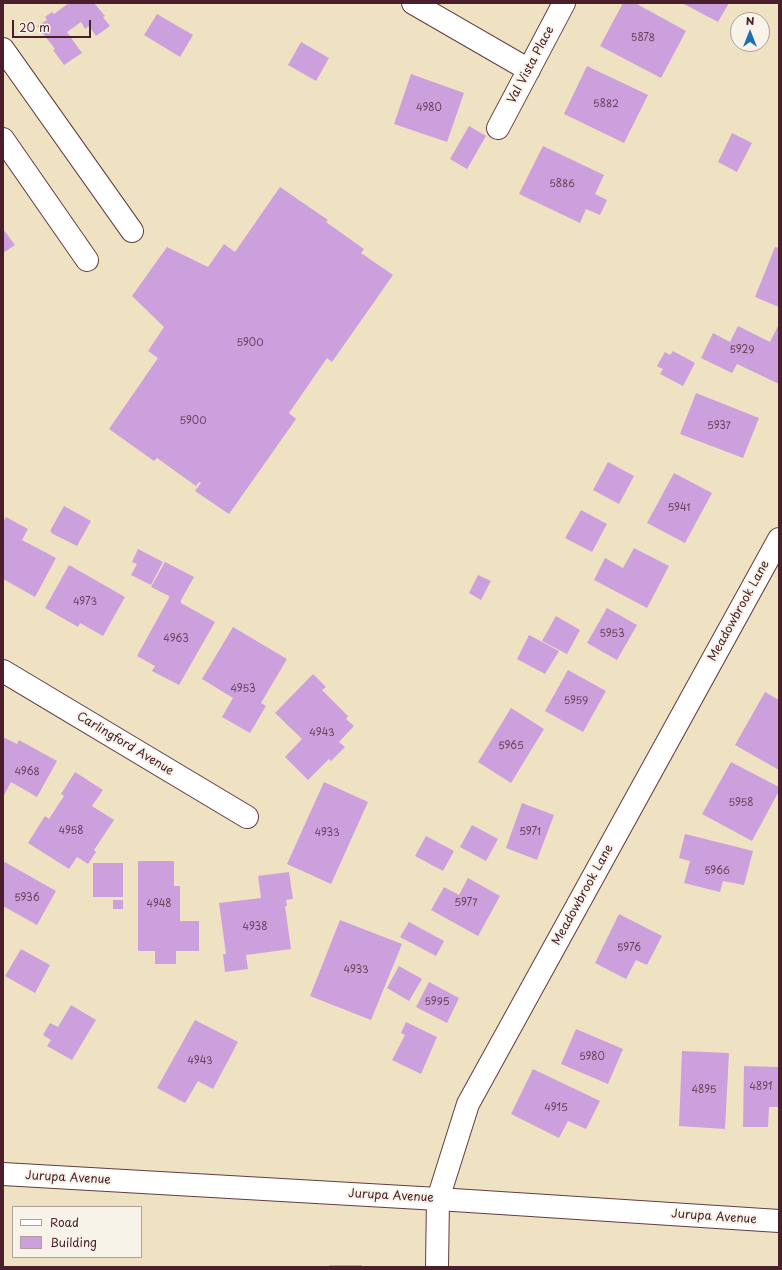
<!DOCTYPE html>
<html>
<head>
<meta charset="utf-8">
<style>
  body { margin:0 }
  #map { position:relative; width:782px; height:1270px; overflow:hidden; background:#eee2c3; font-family:"Playpen Sans",sans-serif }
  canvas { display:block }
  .frame { position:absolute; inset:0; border:4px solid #4a1f2b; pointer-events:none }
  .legend { position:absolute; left:12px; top:1206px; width:130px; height:52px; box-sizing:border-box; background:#f7f3e8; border:1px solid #b29e9c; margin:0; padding:5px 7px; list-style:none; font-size:12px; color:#4a1f2b }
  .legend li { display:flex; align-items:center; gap:8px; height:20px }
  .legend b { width:20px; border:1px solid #b29e9c }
  .north { position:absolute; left:730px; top:12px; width:40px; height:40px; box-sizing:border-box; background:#f7f3e8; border:1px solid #b29e9c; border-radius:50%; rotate:0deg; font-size:11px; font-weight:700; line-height:16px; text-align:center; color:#4a1f2b }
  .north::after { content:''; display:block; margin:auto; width:14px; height:18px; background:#1f6fb2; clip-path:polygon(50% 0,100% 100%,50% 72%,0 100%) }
  .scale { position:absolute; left:12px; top:20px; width:79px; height:18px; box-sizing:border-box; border:2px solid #4a1f2b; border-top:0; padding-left:5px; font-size:12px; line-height:14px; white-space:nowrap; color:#4a1f2b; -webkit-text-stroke:3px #f7f3e8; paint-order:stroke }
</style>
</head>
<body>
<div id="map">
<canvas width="782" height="1270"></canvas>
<div class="frame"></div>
<ul class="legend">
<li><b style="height:5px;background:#fff"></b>Road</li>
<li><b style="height:11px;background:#cca0dd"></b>Building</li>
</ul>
<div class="north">N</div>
<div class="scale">20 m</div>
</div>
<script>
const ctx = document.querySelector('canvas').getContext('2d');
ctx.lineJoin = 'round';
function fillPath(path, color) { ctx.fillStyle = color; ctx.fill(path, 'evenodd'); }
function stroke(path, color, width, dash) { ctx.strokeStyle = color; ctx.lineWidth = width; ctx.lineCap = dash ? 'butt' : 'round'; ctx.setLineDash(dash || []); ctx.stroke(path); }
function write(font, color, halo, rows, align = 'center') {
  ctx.font = font + ' "Playpen Sans",sans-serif'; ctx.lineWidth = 4; ctx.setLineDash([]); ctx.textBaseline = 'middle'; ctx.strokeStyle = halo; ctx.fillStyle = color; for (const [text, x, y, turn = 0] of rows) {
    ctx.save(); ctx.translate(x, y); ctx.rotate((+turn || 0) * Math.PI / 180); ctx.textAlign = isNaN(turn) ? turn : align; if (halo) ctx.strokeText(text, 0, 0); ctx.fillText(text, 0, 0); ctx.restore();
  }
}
fillPath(new Path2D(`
  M69,3H94L105,16L103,17L110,26L96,36L89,26L85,29L81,22L67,32L82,53L64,65L53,50L55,49L37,26L47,20L45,17L52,12L54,14Z
  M623,3H635L686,31L661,78L600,46Z
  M682,3H729L718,22Z
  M157,14L193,35L180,57L144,35Z
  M301,42L329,58L316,81L288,65Z
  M587,66L648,95L624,143L564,114Z
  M411,74L464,93L447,142L394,124Z
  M469,126L486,136L467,169L450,159Z
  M732,133L752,143L737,172L718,162Z
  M543,146L604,175L595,194L607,200L600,215L586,209L580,223L519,194Z
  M280,187L328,220L326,222L364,249L361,253L393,275L332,362L327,358L289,413L296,419L229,514L195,491L201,483L199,482L196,486L157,458L154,461L109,429L158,358L148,351L164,327L132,296L167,247L208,267L224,244L235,252Z
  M3,229L15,245L3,253Z
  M775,247L779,248V307L755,297Z
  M738,326L770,342L778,326L779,327V384L737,364L732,373L701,358L713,333L730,342Z
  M673,351L695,363L683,386L660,374L663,369L657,366L665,352L670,355Z
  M696,393L759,418L743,458L680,434Z
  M608,462L634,476L619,504L593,490Z
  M674,473L712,493L685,543L647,523Z
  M64,506L91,521L77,546L51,533L52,532L50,531Z
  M581,510L607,524L592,552L565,538Z
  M6,517L28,529L22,540L56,558L35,597L3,579V522Z
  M634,548L669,566L647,608L594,580L605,558L623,568Z
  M138,549L163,562L151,585L131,575L137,564L132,562Z
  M165,562L194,577L181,600V603L215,622L179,685L152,671L155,666L137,656L169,598V596L151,587Z
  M69,565L125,597L103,636L80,623L78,627L45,608Z
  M478,575L491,581L481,600L469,593Z
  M607,608L637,625L617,660L587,643Z
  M556,616L580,630L567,654L542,641Z
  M233,627L287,659L261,703L266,706L250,733L222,717L233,698L202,679Z
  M529,635L559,651L545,674L517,659Z
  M568,670L606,691L583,732L545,711Z
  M313,674L326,687L322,690L348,716L346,719L354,726L339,742L345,747L331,761L329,759L308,780L285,757L302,739L275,713Z
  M765,692L779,700V770L735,745Z
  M511,708L544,729L511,783L478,762Z
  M3,737L17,744L19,740L57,761L37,797L11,782L3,797Z
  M731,762L779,787V791L752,841L702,814Z
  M75,772L103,790L92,806L114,820L94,850L96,852L88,864L77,857L69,869L28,843L45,816L49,819L64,796L61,794Z
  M324,782L368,802L331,884L287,864Z
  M522,803L554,815L537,860L506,848Z
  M472,825L498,839L486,861L460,847Z
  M685,834L753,851L744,885L723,881L720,892L684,883L690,861L679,858Z
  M426,836L454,851L443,871L415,856Z
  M3,861L56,891L37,925L3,906Z
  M138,861H174V886H180V921H199V951H176V964H155V951H138Z
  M93,863H123V897H93Z
  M289,872L293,899L286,900L287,906H285L291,949L246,955L248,969L225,972L223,954H226L219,903L261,898L258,876Z
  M468,878L500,896L478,936L431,910L444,887L459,895Z
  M113,900H123V909H113Z
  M619,914L662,936L647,965L636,960L626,979L595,963Z
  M340,920L402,944L371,1020L310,996Z
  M409,922L444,941L436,956L400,937Z
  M21,949L50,965L35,993L5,976Z
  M399,966L422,979L409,1001L387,988Z
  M429,982L459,998L447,1023L416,1007Z
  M71,1005L96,1020L72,1060L47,1046L51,1040L43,1035L50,1023L58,1027Z
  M195,1020L238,1042L213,1089L198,1081L185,1103L157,1088Z
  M406,1022L437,1037L421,1074L392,1060L405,1035L401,1033Z
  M576,1029L623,1049L608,1084L561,1064Z
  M682,1051L729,1053L725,1129L679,1126Z
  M744,1066L779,1067V1107H769L768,1127H743Z
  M533,1069L600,1101L586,1129L568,1121L559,1138L511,1114Z
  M329,1265H362V1267H329Z`), '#cca0dd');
const minor = new Path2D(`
  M413,3L529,70
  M3,49L132,231
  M498,128L564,3
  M3,139L87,260
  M3,671L247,817
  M437,1267L438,1199L468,1104L779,539`);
const major = new Path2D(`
  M3,1174L438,1199L779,1221`);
stroke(minor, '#633c42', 24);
stroke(major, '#633c42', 24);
stroke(minor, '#fff', 22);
stroke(major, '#fff', 22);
write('10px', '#6a3f58', null, [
  ["5878",643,38],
  ["5882",606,104],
  ["4980",429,108],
  ["5886",562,184],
  ["5900",250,343],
  ["5929",742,350],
  ["5900",193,421],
  ["5937",719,426],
  ["5941",679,508],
  ["4973",85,602],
  ["5953",612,634],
  ["4963",176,639],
  ["4953",243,689],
  ["5959",576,701],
  ["4943",322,733],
  ["5965",511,746],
  ["4968",27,772],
  ["5958",741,803],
  ["4958",71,831],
  ["5971",530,832],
  ["4933",327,833],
  ["5966",717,871],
  ["5936",27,898],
  ["5977",466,903],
  ["4948",159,904],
  ["4938",255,927],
  ["5976",629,948],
  ["4933",356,970],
  ["5995",437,1002],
  ["5980",592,1057],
  ["4943",200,1061],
  ["4891",761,1087],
  ["4895",704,1090],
  ["4915",556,1108]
]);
write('12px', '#4a1f2b', '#f7f3e8', [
  ["Val Vista Place",531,65,-62],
  ["Meadowbrook Lane",739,611,-61],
  ["Carlingford Avenue",125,744,31],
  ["Meadowbrook Lane",583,895,-61],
  ["Jurupa Avenue",68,1178,3],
  ["Jurupa Avenue",391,1196,3],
  ["Jurupa Avenue",714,1217,4]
]);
</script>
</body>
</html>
